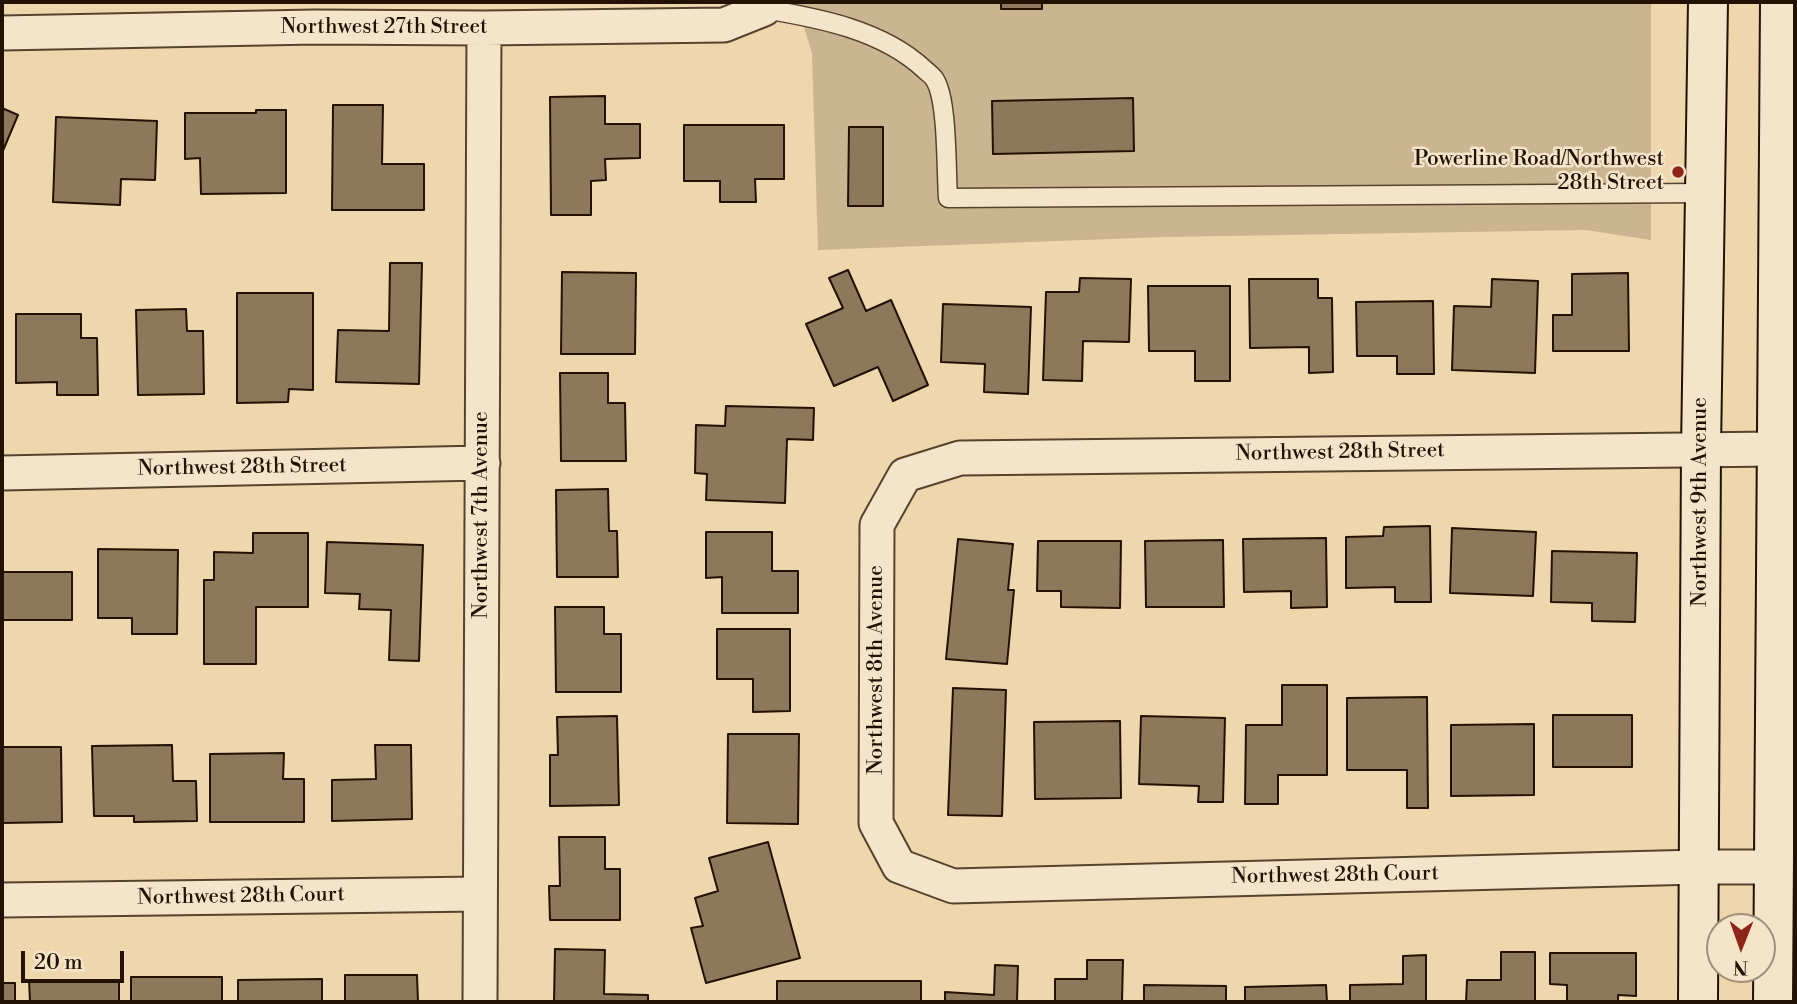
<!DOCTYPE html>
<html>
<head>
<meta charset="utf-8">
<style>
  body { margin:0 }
  #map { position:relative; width:1797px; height:1004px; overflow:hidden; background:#eed6ad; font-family:"Libre Bodoni",serif }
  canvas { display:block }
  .frame { position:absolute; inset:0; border:4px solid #231203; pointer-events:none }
  .north { position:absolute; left:1706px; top:913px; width:70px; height:70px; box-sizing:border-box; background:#f4e4ca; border:2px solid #a0907a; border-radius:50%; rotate:181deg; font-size:19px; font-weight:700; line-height:28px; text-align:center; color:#231203 }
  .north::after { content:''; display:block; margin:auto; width:24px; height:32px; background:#8f2418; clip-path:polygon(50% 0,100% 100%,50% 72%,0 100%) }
  .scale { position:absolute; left:21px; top:951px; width:103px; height:32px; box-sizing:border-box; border:4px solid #231203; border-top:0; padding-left:9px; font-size:21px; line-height:24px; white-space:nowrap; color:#231203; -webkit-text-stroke:5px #f4e4ca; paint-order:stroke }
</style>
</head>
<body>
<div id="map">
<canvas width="1797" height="1004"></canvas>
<div class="frame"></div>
<div class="north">N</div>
<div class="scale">20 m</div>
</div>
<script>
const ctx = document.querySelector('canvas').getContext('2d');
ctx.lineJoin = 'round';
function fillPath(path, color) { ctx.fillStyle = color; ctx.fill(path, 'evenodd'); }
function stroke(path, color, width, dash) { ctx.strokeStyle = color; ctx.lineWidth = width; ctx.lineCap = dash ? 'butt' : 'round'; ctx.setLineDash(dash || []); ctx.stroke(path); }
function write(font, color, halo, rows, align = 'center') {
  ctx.font = font + ' "Libre Bodoni",serif'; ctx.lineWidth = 5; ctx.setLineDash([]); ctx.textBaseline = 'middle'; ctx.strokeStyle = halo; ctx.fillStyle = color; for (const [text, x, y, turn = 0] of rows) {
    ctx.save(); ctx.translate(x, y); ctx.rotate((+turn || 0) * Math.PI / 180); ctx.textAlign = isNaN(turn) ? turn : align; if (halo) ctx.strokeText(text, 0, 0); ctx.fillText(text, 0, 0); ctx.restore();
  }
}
fillPath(new Path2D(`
  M796,2H1651V240L1586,230L1164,237L818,250L812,53Z`), '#cbb590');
const building = new Path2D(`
  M1001,2H1042V9H1001Z
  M605,96V124H640V158L605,159L606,180L591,181V215H551L550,97Z
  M1133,98L1134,151L993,154L992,101Z
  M333,105H383L382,164H424V210H332Z
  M2,108L18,115L2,153Z
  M256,110H286V193L201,194L200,158L185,159V113H256Z
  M56,117L157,121L155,180L121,179L120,205L53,202Z
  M684,125H784V179H755L756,202H720V181H684Z
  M849,127H883V206H848Z
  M390,263H422L419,384L336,382L338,330L389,331Z
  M848,270L866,311L891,300L928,385L893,401L878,367L834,386L806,324L843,308L829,278Z
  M562,272L636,273L635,354H561Z
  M1628,273L1629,351H1553V315H1572V274Z
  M1080,278L1131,279L1129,342L1083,341L1082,381L1043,380L1046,292H1079Z
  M1249,279H1318V298H1332L1333,372L1309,373V347L1250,348Z
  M1492,279L1538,281L1535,373L1452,370L1454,306L1491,307Z
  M1148,286H1230V381H1195V351H1149Z
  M237,293H313V390L289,389L288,402L237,403Z
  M1433,301L1434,374H1397V356H1357L1356,302Z
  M943,304L1031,307L1028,394L984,392L985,364L941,362Z
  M186,309L187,331H203L204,394L138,395L136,310Z
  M16,314H81V338H97L98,395H57V382L16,383Z
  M560,373H608V403H625L626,461H561Z
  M726,406L814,408L813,440L787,439L785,503L706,500L707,474L695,473L696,425L725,426Z
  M608,489L609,531H617L618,577H557L556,490Z
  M1430,526L1431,602H1395V587L1346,588V537L1383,536L1384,527Z
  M1452,528L1536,532L1533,596L1450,593Z
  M706,532H772V571H798V613H722V577L706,578Z
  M253,533H308V607H256V664H204V580H214V552L253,553Z
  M1326,538L1327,607L1291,608V591L1244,592L1243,539Z
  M958,539L1013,544L1008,590H1014L1007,664L946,659Z
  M1223,540L1224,607H1146L1145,541Z
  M1038,541H1121L1120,608L1061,607V591H1037Z
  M327,542L423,545L419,661L389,660L391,610L359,609L360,594L325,593Z
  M98,549L178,550L177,634H132V618H98Z
  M1552,551L1637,553L1635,622L1592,621V603L1551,602Z
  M2,572H72V620H2Z
  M555,607H604V634H621V692H556Z
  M717,629H790V711L753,712V679H717Z
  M1282,685H1327V775H1278V804H1245L1246,725H1282Z
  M953,688L1006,690L1002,816L948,815Z
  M1427,697L1428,808H1407V770H1347V698Z
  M1553,715H1632V767H1553Z
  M617,716L619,805L550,806V755H558L557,717Z
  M1141,716L1225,718L1223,802H1198L1199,786L1139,784Z
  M1120,721L1121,798L1035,799L1034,722Z
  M1534,724V795L1451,796V725Z
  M728,734H799L798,824L727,823Z
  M172,745L173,781H196L197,821L134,822V816H94L92,746Z
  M375,745H411L412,819L332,821V780L376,779Z
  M2,747H61L62,822L2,823Z
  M284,753L283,779H304V822H210V754Z
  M559,837H605V869H620V920H550L549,886H560Z
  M768,842L800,958L706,983L691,928L703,926L695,898L718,891L709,858Z
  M555,949L605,950L604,994L648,995V1002H554Z
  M1501,952H1535V1002H1466L1467,980H1501Z
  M1550,953H1636V996L1618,995V1002H1567V985L1550,984Z
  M1426,955V1002H1350V985L1403,984V956Z
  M1087,960H1123L1122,1002H1049H1055V979H1087Z
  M995,965L1018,966L1017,1002H945V992L994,995Z
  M345,975H417L418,1002H345Z
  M131,977H222V1002H131Z
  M322,979V1002H238V980Z
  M29,980H119V1002H30Z
  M777,981H921V1002H777Z
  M2,983H15V1002H2Z
  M1144,985L1226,986V1002H1144Z
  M1326,985L1327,1002H1245V987Z`);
fillPath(building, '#8d785b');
stroke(building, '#231203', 2);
const service = new Path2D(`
  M764,9C819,18 882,30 924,69C927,72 933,76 935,80C948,101 946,171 948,198L1705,193`);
const minor = new Path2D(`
  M2,33L315,27L484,28L724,25L764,9L765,2
  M2,473L483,463
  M1774,867H1699L953,886L899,866L876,823L877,525L905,475L960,458L1777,449
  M2,900L480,894
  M480,1002L484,28`);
const secondary = new Path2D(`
  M1698,1002L1701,449L1708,2
  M1773,1002L1780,2`);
stroke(service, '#56432e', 21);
stroke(minor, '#56432e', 37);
stroke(secondary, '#231203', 42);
stroke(service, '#f4e4ca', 18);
stroke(minor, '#f4e4ca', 33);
stroke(secondary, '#f4e4ca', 38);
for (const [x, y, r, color] of [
  [1678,172,7,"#8f2418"]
]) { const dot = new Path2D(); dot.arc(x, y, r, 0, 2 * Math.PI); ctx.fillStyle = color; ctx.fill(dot); stroke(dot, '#f4e4ca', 2.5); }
write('21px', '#231203', '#f4e4ca', [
  ["Northwest 27th Street",384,28],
  ["Northwest 28th Street",1340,453,-1],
  ["Northwest 28th Street",242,468,-1],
  ["Northwest 9th Avenue",1701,502,-90],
  ["Northwest 7th Avenue",482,515,-90],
  ["Northwest 8th Avenue",877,670,-90],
  ["Northwest 28th Court",1335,876,-1],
  ["Northwest 28th Court",241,897,-1]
]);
write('21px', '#231203', '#f4e4ca', [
  ["Powerline Road/Northwest",1664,160],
  ["28th Street",1664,184]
], 'right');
</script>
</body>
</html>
